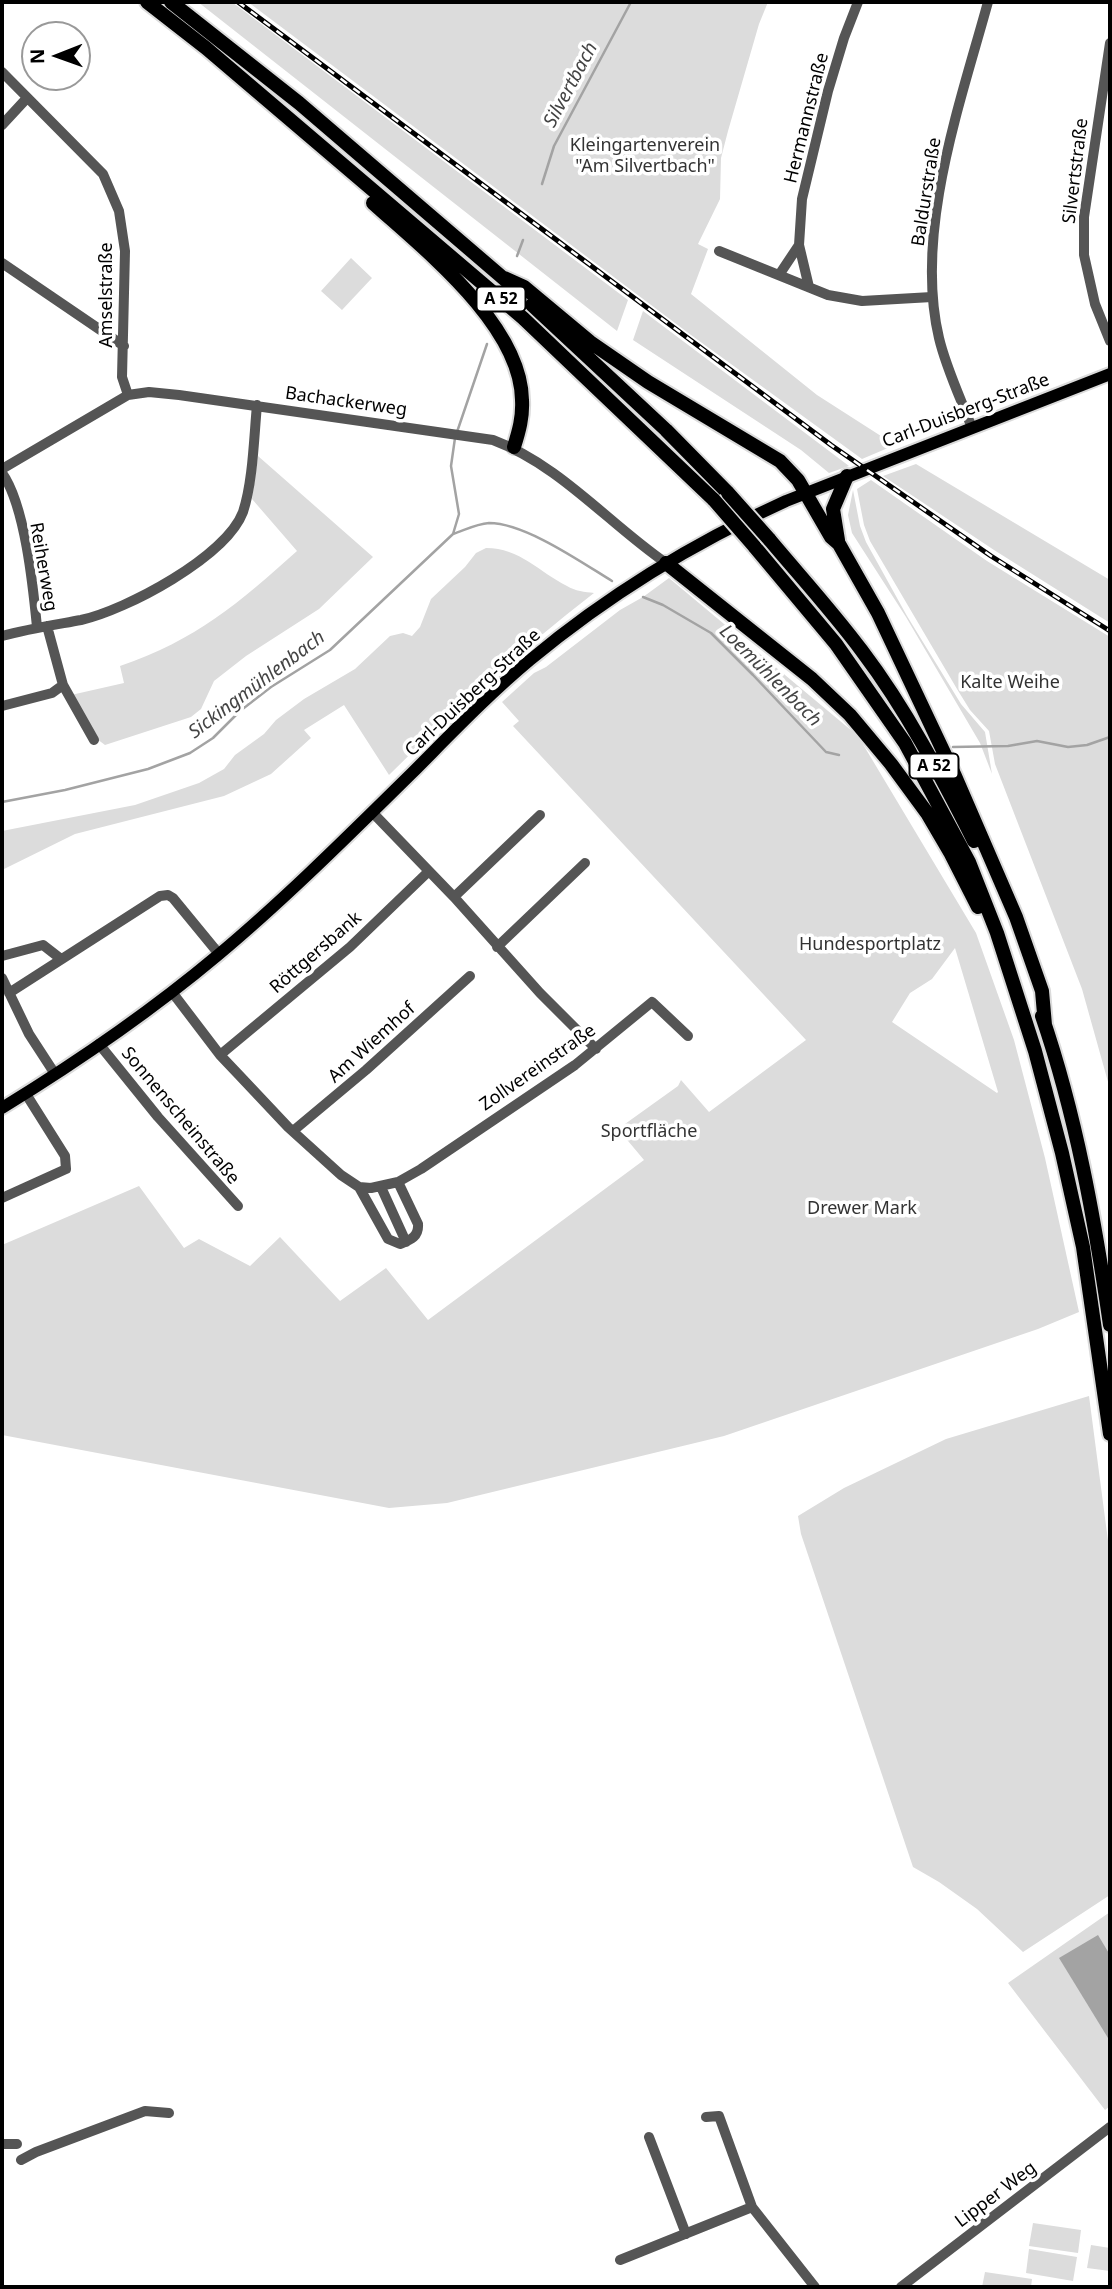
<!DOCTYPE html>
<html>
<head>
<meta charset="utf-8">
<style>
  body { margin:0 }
  #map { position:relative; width:1112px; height:2289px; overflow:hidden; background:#fff; font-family:"Noto Sans",sans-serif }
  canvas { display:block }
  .frame { position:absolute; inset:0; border:4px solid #000; pointer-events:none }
  .north { position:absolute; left:21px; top:21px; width:70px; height:70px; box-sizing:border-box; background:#fff; border:2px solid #999; border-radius:50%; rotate:269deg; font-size:19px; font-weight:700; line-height:28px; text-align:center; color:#000 }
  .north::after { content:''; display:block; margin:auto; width:24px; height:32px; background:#000; clip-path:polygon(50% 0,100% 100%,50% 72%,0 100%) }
</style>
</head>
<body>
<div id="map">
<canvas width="1112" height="2289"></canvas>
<div class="frame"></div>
<div class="north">N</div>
</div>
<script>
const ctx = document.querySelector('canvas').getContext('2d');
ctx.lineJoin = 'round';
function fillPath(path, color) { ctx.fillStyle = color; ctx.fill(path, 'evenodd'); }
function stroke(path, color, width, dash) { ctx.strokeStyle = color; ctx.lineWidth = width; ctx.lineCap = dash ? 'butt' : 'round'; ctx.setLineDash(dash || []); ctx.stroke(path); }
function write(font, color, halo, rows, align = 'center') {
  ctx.font = font + ' "Noto Sans",sans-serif'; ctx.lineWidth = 7; ctx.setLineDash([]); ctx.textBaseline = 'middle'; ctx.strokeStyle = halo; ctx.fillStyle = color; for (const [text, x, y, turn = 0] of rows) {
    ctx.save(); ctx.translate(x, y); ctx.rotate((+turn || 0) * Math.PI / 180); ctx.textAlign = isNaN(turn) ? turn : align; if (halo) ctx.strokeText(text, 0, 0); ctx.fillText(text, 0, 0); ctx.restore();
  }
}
fillPath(new Path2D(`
  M198,2H232L628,300L617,331Z
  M248,2H768L759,24L728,131L721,158L720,199L698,244L708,249L691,294L817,395L895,445L862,459L691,335Z
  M351,258L372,278L342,310L321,291Z
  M643,311L849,466L829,473L801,450L633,340Z
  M258,456L373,557L319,609L246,656L214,681L201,709L191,717L105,745L97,739L71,695L124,683L120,666C196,640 239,603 297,551L252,499Z
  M916,464L1110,580V623L994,550L883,476Z
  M871,480L987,561L1110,637V1089L1082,989L995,764L989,731L970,710L957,689L870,541L864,525L857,489Z
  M853,490L860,526L866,542L907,616L961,704L985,732L992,774L980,743L906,617L852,533L848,515Z
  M486,548C520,548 539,572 567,586C575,591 585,592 594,593C520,650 456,709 389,775L344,705L304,730L311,738L271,774L224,796L75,834L2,870V831L135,805L199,783L224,769L235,755L264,734L276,720L304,699L355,669L390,636L403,633L412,636L420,627L431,599L465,567L476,553Z
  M669,578L858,736L976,933L1014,1040L1045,1158L1079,1312L1038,1329L724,1436L447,1503L389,1508L2,1435V1245L139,1186L184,1248L199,1239L250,1266L280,1237L340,1301L386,1268L428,1320L644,1160L618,1129L678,1086L681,1080L709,1112L806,1040L513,726L519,721L502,702L534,673L546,667L620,610L643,597ZM955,948L998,1092L997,1093L892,1022L910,993L932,979Z
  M1089,1396L1110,1556V1895L1023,1952L977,1909L939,1882L913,1867L801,1534L798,1516L844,1488L946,1439Z
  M1110,1912V2106L1105,2110L1008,1983Z
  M1033,2223L1081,2230L1078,2253L1029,2246Z
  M1091,2245L1110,2248V2271L1087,2268Z
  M1029,2249L1077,2257L1073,2281L1026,2273Z
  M985,2272L1032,2279L1031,2287H982Z`), '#dcdcdc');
fillPath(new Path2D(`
  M1098,1935L1110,1955V2037L1108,2038L1059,1958Z`), '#a3a3a3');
stroke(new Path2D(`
  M542,184L554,146L631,2
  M517,256L523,240
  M457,432L487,344
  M453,534L459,514L451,466L455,438
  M643,597L663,605L711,633L753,675L826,752L839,755
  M953,747L1008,746L1037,741L1068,747L1087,745L1110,737
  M2,802L65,790L148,769L190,753L213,738L240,711L271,687L330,650L453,534C465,530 476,524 489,523C525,523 581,562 612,581`), '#a3a3a3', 2.5);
const major = new Path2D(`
  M2,1108C77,1062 150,1012 218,955C285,899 349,835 411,774C450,735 488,695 530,660C608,595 693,543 786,501L1110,374`);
const highway = new Path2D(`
  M147,2L206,48L523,318L714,500
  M171,2L299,103L510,284
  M373,203C425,250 521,325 522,400C523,417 519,431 514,447
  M504,278L524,287L590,342L648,382L780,461L798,480L831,537L839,544L878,613L955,776L1016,917L1042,991L1045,1025
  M532,305L666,430L728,493
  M769,539C800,576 833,612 862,651C906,709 941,776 974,841
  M838,540L833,509L847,476
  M754,546L836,644L905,743L969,862L997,933L1035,1051L1062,1153L1083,1247L1110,1434
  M666,563L812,679L850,715L891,764L927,813L951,854L978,907
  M1042,1016C1076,1115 1095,1221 1110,1325`);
stroke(major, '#dbdbdb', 16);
stroke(highway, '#dbdbdb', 18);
stroke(new Path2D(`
  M1110,43L1084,217V255L1095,304L1110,341
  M2,72L103,174L119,211L125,251L122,377L128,395
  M2,125L27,98
  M719,251L828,295L862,301L932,297
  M2,263L124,346
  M779,275L799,245
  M809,287L799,245L802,199L828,91L844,38L858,2
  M972,428C961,399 946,368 939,338C914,232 960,104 988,2
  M2,469L128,395L149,392L179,395L493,440C560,465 608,523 666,563
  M2,473C25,505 33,586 37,627
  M47,626L63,685L94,740
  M2,636C28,629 54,625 81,620C126,610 226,557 243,512C253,482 254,436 257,405
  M2,706L52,693L63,685
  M372,812L454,897L540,993L596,1049
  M454,897L540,815
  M497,947L585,863
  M2,956L43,945L61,959
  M2,978L29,1034L55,1074
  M172,992L220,1055L239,1075L288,1127L341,1175L359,1187L371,1188L398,1182L421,1169L575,1065L652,1002L688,1036
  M9,993L160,896L168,895L173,898L219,954
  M99,1044L158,1117L238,1206
  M220,1055L350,947L428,872
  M293,1131L366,1070L470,976
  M359,1187L388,1239L400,1244C410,1240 419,1237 418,1224L398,1182
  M381,1187L406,1242
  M2,1198L66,1169L65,1156L26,1094
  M706,2117L719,2116L752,2207L815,2287
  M649,2137L686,2234
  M2,2144H17
  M21,2160L36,2152L145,2111L169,2113
  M620,2260L752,2207
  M901,2287L1110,2127`), '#555', 10);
stroke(major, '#000', 12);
stroke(highway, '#000', 14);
const rail = new Path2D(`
  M238,2L831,445L991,556L1110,631`);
stroke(rail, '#000', 5);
stroke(rail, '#fff', 2.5, [8]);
const highwayBridge = new Path2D(`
  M728,493L769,539
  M714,500L754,546`);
stroke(highwayBridge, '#dbdbdb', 18, []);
stroke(highwayBridge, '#000', 14);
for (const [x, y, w] of [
  [501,299,49],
  [934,766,49]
]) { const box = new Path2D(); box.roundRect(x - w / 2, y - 12.5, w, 25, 5); ctx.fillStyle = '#fff'; ctx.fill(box); stroke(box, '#000', 2); }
write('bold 16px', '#000', null, [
  ["A 52",501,299],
  ["A 52",934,766]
]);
write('18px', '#000', '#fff', [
  ["Hermannstraße",807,118,-76],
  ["Silvertstraße",1076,171,-83],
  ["Baldurstraße",927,192,-81],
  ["Amselstraße",107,295,-90],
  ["Bachackerweg",346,402,8],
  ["Carl-Duisberg-Straße",966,411,-21],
  ["Reiherweg",43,567,80],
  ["Carl-Duisberg-Straße",473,693,-43],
  ["Röttgersbank",316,953,-41],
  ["Am Wiemhof",372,1043,-42],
  ["Zollvereinstraße",538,1068,-35],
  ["Sonnenscheinstraße",180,1116,50],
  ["Lipper Weg",996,2195,-37]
]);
write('18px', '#333', '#fff', [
  ["Kleingartenverein",645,146],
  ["\"Am Silvertbach\"",645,167],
  ["Kalte Weihe",1010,683],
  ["Hundesportplatz",870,945],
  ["Sportfläche",649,1132],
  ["Drewer Mark",862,1209]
]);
write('italic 19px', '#444', '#fff', [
  ["Silvertbach",571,85,-62],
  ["Loemühlenbach",770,676,45],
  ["Sickingmühlenbach",257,685,-37]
]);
</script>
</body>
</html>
